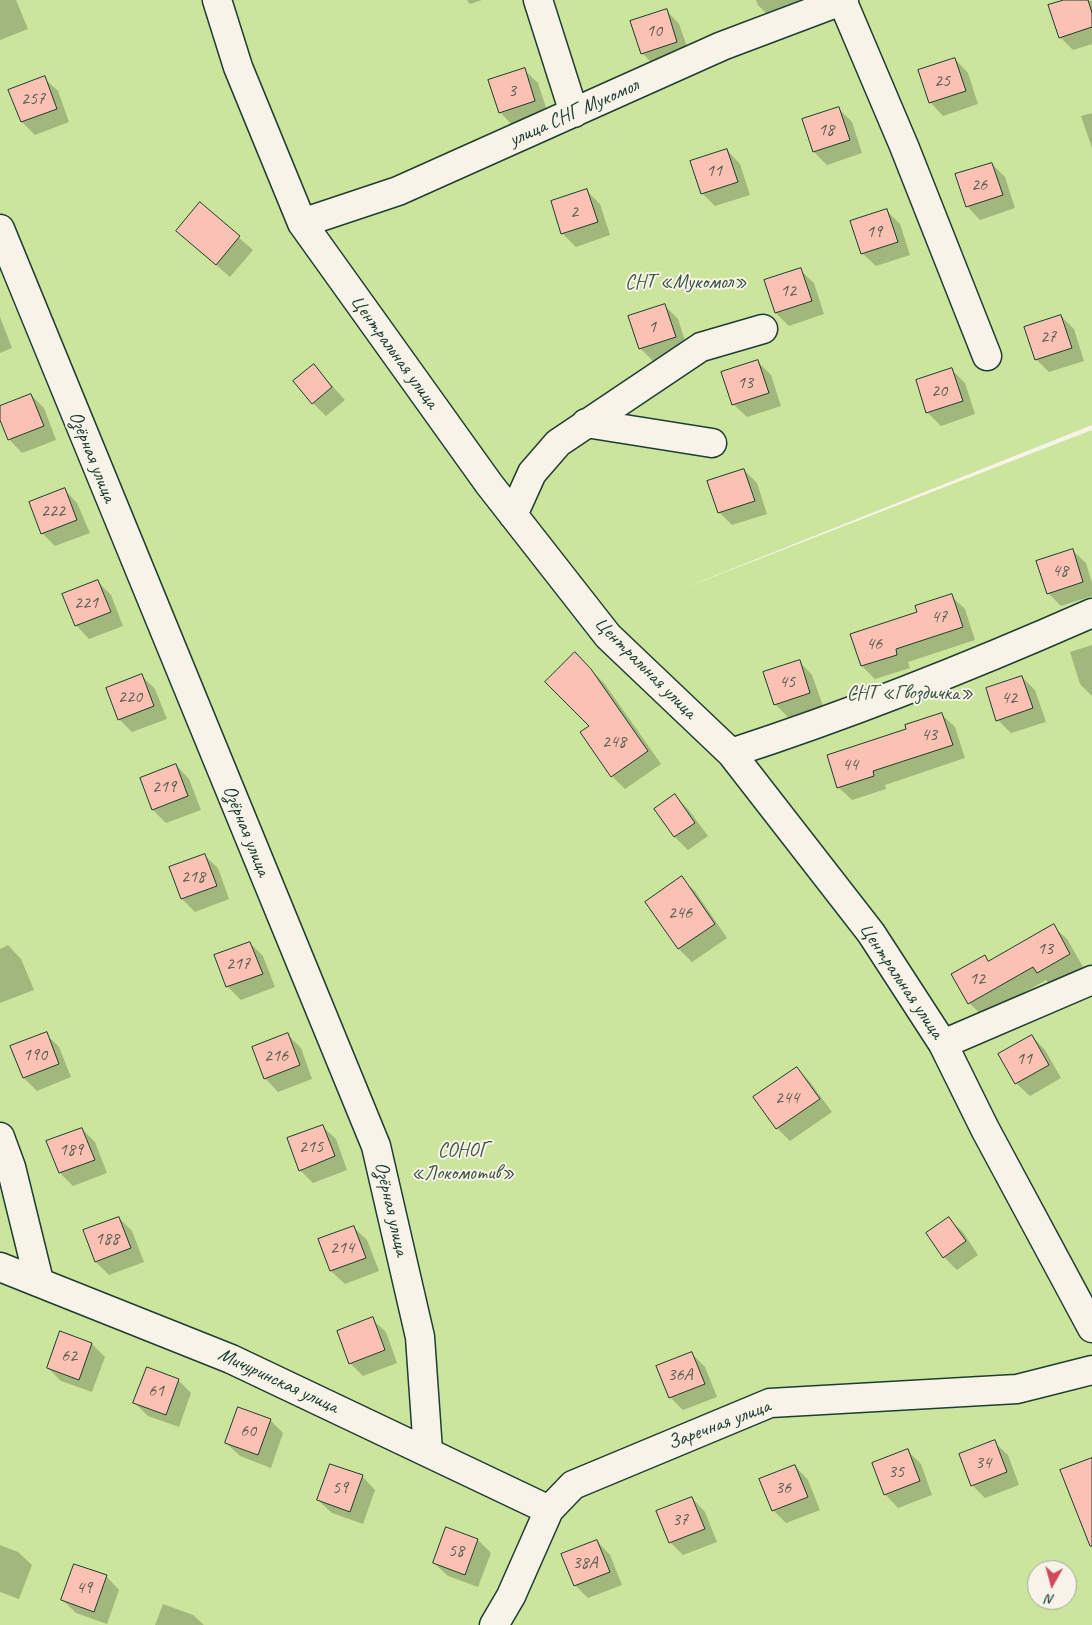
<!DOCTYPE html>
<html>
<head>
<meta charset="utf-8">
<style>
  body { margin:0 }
  #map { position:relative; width:1092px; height:1625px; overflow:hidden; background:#f7f3e8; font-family:Caveat,sans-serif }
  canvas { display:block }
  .north { position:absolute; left:1027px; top:1560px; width:50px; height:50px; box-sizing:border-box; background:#f7f3e8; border:1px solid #a1aaa0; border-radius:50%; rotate:187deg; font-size:14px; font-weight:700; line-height:20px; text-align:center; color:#1f3d34 }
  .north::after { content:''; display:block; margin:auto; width:18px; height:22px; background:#d1495b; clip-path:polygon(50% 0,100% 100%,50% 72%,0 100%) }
</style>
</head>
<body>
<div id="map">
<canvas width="1092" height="1625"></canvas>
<div class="north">N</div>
</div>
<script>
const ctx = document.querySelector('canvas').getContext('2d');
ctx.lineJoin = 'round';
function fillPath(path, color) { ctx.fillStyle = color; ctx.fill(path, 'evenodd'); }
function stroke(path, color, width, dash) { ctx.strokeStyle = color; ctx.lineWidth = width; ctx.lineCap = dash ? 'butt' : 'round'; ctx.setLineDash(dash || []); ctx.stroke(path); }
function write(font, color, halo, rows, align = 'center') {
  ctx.font = font + ' Caveat,sans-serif'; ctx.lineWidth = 4; ctx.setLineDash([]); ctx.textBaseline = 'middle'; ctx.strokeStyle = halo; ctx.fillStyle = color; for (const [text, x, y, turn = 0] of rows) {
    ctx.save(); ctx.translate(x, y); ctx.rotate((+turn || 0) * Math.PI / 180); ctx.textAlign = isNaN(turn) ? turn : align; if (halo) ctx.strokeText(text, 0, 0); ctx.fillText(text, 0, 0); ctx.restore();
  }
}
fillPath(new Path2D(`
  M0,0H1092V425L674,592L1092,430V1625H0ZM1037,1570H1067V1600H1037Z`), '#cbe59c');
fillPath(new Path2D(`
  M0,0H16L28,29L0,40Z
  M467,0H482L470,4Z
  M756,0H804L806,7L771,18L758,5Z
  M1068,0L1092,1V44L1073,50L1060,37Z
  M666,10L679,24L690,55L655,66L642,53Z
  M955,59L968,73L978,104L943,116L930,102Z
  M524,70L538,83L548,114L513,126L500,112Z
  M44,78L58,91L69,122L35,135L22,122L10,91Z
  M839,109L852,122L862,153L827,165L814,152Z
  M1092,113V148L1081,116Z
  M727,150L740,164L750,195L715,206L702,193Z
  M992,164L1005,177L1015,208L980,220L967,206Z
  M587,191L600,204L610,235L576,247L562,233Z
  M200,204L253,250L230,277L177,231Z
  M887,211L900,224L910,255L876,266L862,253Z
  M800,270L814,283L824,314L789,326L776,313Z
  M665,306L678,319L688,350L654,362L640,348Z
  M1061,316L1074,329L1084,361L1049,372L1036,359Z
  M0,317L12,348L0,353Z
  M758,362L771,375L781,406L747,417L733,404Z
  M314,366L345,400L326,416L313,403Z
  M952,370L965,383L975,414L941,426L927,412Z
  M31,395L44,408L56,440L22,453L9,439L0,416V407Z
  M744,470L757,483L767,514L732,525L719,512Z
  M64,489L77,503L90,533L55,546L42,533Z
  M1072,550L1086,563L1092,583V596L1061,606L1048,593Z
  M98,582L111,595L123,626L89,639L76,625Z
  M951,596L965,609L975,640L908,662L910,668L875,679L862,666L919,613Z
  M1092,645V696L1080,684L1070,652Z
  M575,654L604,683L661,764L625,789L612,776L591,726Z
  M799,661L812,675L823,706L788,717L775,704Z
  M142,676L155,689L167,719L132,732L119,719Z
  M1022,677L1035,690L1046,722L1011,733L998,720Z
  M941,714L955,727L965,758L885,785L886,789L852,800L838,787L908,729Z
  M176,765L189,779L201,810L166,823L153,810Z
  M675,796L688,809L708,836L688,850L675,837L656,809Z
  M204,855L218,868L229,899L195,912L182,899L170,868Z
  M681,878L695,891L727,938L692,962L679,949L647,902Z
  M1053,926L1067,939L1083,967L1051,985L1046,980L983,1016L969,1003L984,957L990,962Z
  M250,943L263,956L275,987L241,1000L228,987L216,956Z
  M8,945L21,959L34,990L0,1003V949Z
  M46,1034L59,1047L71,1077L37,1091L24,1078L12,1047Z
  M287,1034L301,1048L312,1079L278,1092L265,1078Z
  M1032,1036L1045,1050L1061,1078L1030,1096L1016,1083Z
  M797,1068L810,1082L832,1112L790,1141L777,1128Z
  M322,1126L336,1139L347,1170L313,1183L300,1170Z
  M82,1129L95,1142L107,1173L73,1186L60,1173Z
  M119,1218L132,1231L144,1262L109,1275L96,1262L84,1231Z
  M949,1219L963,1232L978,1255L957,1270L944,1257Z
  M353,1227L367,1240L379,1271L345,1284L331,1271L319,1240Z
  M372,1319L386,1332L397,1363L363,1376L350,1363Z
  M60,1333L92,1344L105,1357L92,1392L61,1381L48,1368Z
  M692,1354L705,1367L717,1397L683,1410L670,1397Z
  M178,1380L191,1393L179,1427L148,1416L135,1403Z
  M270,1420L283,1433L271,1468L240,1456L226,1443Z
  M994,1442L1008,1455L1019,1485L985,1498L972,1485Z
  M907,1450L921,1464L932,1495L898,1508L885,1494Z
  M795,1466L808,1480L820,1510L786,1523L773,1510Z
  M362,1476L375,1490L363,1524L332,1513L318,1500Z
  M692,1498L705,1512L717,1542L683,1555L670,1542Z
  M478,1540L491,1553L478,1587L448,1576L434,1563Z
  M597,1541L610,1555L622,1585L588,1598L575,1585Z
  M0,1545L18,1552L32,1565L19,1599L0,1592Z
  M106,1576L119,1590L107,1624L76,1613L63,1600Z
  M163,1604L193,1615L204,1625H155Z`), '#0003');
const building = new Path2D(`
  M1064,0H1088L1092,13V27L1059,38L1048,5Z
  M667,9L677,42L641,54L630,21Z
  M955,58L966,91L929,103L918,70Z
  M525,68L535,101L499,113L488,80Z
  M45,76L57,109L21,122L8,90Z
  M839,107L850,140L813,152L802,119Z
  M727,149L738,182L701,194L690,161Z
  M992,163L1003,195L966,207L955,174Z
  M587,189L598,222L561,234L551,201Z
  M200,202L240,236L216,265L176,231Z
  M887,209L898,242L861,254L850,221Z
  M801,268L812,301L775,313L764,280Z
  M665,304L676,337L639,349L628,316Z
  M1061,315L1072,348L1035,360L1024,327Z
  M758,360L769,393L732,405L721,372Z
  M314,364L332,387L312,404L293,381Z
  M952,368L963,401L926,413L916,380Z
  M31,394L44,426L8,440L0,420V406Z
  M744,469L755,501L718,513L707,481Z
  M65,488L77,520L41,534L29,502Z
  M1073,549L1083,582L1047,594L1036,561Z
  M98,580L111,612L75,626L62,594Z
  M952,594L963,627L896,649L897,655L861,666L850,634L917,612L915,606Z
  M575,652L591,669L648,751L611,777L580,732L589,726L545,682Z
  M800,660L810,693L774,705L763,672Z
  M142,674L154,706L118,720L106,688Z
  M1022,676L1033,708L996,721L986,688Z
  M942,713L953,745L873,771L874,776L837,788L827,755L906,729L905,725Z
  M176,764L188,796L152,810L140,778Z
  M675,794L695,823L674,837L654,809Z
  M205,854L217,886L181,899L169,867Z
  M682,876L715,924L678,949L645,902Z
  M1054,924L1070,954L1037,973L1033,967L968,1004L951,974L985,955L988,961Z
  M250,942L263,974L226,987L214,955Z
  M47,1032L59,1064L23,1078L10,1046Z
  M288,1033L300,1065L264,1079L252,1047Z
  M1032,1035L1049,1065L1015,1084L998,1054Z
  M797,1067L820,1099L776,1129L753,1097Z
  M323,1125L335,1156L299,1171L287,1138Z
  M82,1128L95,1160L59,1173L46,1141Z
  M119,1217L131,1248L95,1262L83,1230Z
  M949,1217L966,1241L943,1258L926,1233Z
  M354,1226L366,1258L330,1271L318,1239Z
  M373,1317L385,1350L349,1364L337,1331Z
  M60,1331L92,1343L79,1380L47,1368Z
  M692,1352L705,1384L669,1398L656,1366Z
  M147,1367L179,1379L166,1415L133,1403Z
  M238,1407L271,1419L258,1455L225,1443Z
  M995,1440L1007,1472L971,1486L959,1454Z
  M908,1449L920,1481L884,1495L872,1463Z
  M1092,1458V1546H1090L1060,1470Z
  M330,1464L363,1475L350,1512L317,1500Z
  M795,1465L808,1497L772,1511L759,1479Z
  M692,1497L705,1529L669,1543L656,1511Z
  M446,1527L478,1539L465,1575L433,1563Z
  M597,1540L610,1572L574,1586L561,1554Z
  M74,1564L107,1575L94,1612L61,1600Z`);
fillPath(building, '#fbc1b2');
stroke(building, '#1f3d34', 1);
const minor = new Path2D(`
  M217,0L238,67L302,223L489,484L608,636L731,753L871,933L943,1044L985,1129L1092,1328
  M538,0L574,113
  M842,0L904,146L987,356
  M302,223L398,191L722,46L844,0
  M0,229L376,1146L420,1337L428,1451
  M586,423L712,443
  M513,515L532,473L558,443L701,347L763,329
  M731,753C854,713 974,665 1092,613
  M943,1044L1092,980
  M0,1137L11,1167L39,1281
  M0,1267L231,1359L549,1510
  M494,1625L511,1596L549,1510L573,1485L770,1403L1017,1389L1092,1370`);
stroke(minor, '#1f3d34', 31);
stroke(minor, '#f7f3e8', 28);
write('18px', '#565e54', null, [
  ["10",654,31],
  ["25",942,81],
  ["3",512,91],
  ["257",33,99],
  ["18",826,130],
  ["11",714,171],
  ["26",979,185],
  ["2",574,212],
  ["19",874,232],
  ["12",788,291],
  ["1",652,327],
  ["27",1048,337],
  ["13",745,383],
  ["20",939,391],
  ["222",53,511],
  ["48",1060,571],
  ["221",86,603],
  ["47",939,617],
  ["46",874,644],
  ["45",787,682],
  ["220",130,697],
  ["42",1009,698],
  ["43",929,735],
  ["248",614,742],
  ["44",850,765],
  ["219",164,787],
  ["218",193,877],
  ["246",680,913],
  ["13",1045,949],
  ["217",238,964],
  ["12",977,979],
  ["190",35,1055],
  ["216",276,1056],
  ["11",1024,1059],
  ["244",787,1098],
  ["215",311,1147],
  ["189",71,1150],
  ["188",107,1239],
  ["214",342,1248],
  ["62",69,1356],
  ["36А",680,1375],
  ["61",156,1391],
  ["60",248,1431],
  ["34",983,1463],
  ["35",896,1472],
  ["59",340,1488],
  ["36",783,1488],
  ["37",680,1520],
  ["58",456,1551],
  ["38А",585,1563],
  ["49",84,1588]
]);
write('20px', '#1f3d34', '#f7f3e8', [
  ["улица СНГ Мукомол",574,113,-24],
  ["Центральная улица",394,352,54],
  ["Озёрная улица",92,457,68],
  ["Центральная улица",645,668,45],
  ["Озёрная улица",246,831,68],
  ["Центральная улица",901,981,56],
  ["Озёрная улица",391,1209,77],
  ["Мичуринская улица",278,1381,25],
  ["Заречная улица",719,1425,-21]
]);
write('20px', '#395644', '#f7f3e8', [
  ["СНТ «Мукомол»",686,283],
  ["СНТ «Гвоздичка»",910,694],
  ["СОНОГ",463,1151],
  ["«Локомотив»",463,1174]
]);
</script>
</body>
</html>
